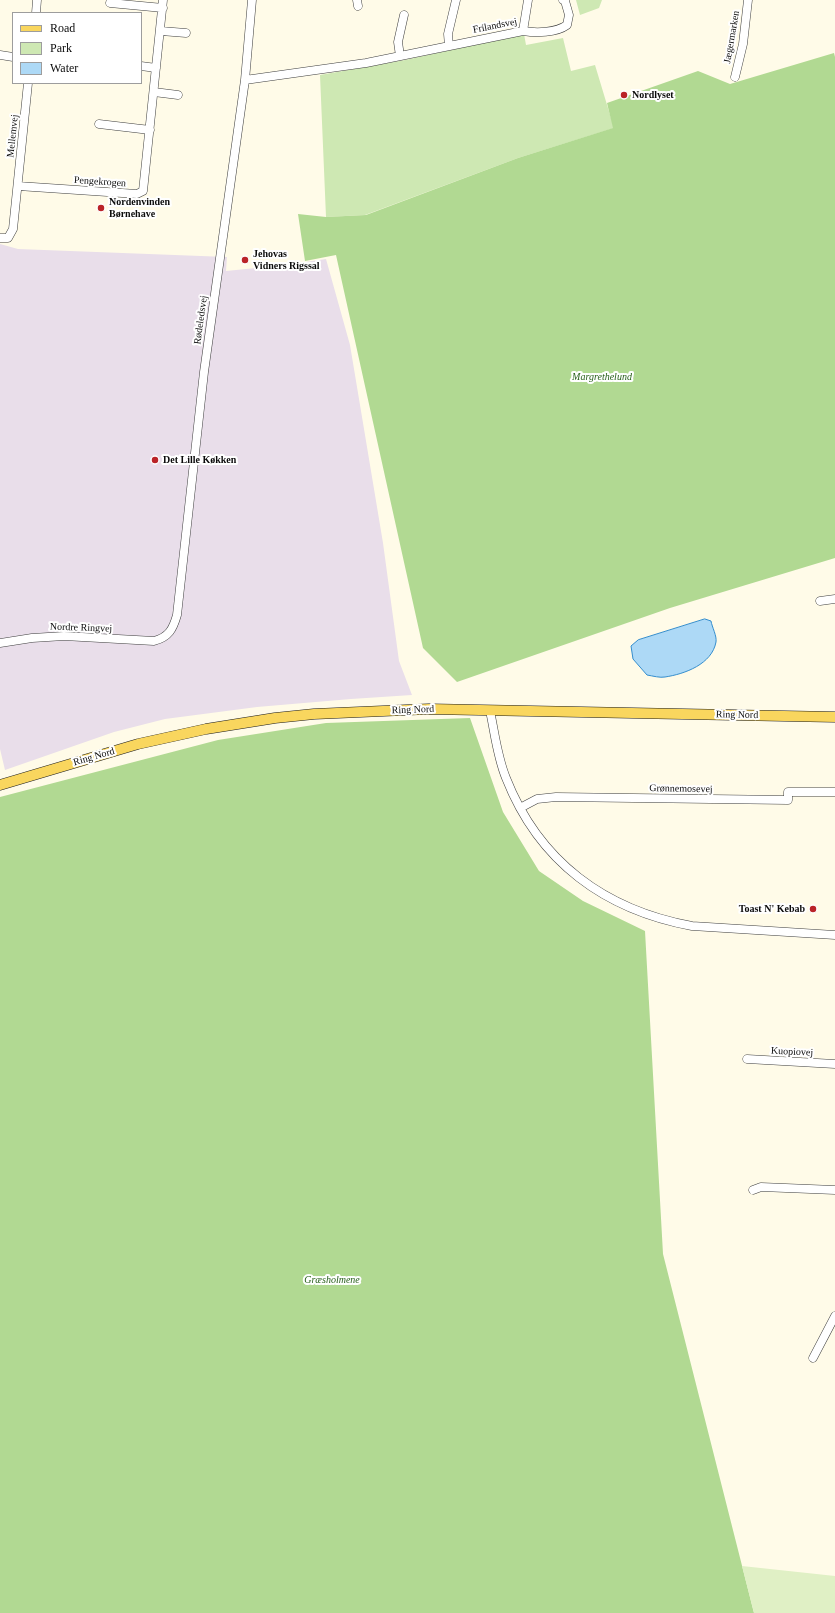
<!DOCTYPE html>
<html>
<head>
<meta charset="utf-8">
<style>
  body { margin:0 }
  #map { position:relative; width:835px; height:1613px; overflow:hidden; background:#fffbe8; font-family:Georgia,serif }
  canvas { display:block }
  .legend { position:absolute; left:12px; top:12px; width:130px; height:72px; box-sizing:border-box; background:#fff; border:1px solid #9d9d9d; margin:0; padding:5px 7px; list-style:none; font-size:12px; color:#0b0b0b }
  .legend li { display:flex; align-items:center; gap:8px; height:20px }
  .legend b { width:20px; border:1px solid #9d9d9d }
</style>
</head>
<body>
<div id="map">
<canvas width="835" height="1613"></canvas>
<ul class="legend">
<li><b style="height:5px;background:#f9d65e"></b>Road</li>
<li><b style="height:11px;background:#cee8b3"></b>Park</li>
<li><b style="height:11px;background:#add9f6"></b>Water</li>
</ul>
</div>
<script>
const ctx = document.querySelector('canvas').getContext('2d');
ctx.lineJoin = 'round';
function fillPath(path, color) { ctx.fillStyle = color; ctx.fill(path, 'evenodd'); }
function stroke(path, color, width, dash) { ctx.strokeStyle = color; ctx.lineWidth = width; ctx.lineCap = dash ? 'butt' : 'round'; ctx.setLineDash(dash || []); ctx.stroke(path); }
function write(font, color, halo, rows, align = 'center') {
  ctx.font = font + ' Georgia,serif'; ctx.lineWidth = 4; ctx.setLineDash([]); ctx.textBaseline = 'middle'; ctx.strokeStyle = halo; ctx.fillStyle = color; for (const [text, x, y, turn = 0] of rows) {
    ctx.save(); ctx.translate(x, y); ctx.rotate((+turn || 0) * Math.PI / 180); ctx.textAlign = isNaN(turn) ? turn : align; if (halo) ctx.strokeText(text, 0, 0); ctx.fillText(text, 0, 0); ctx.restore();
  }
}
fillPath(new Path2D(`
  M0,244L18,249L227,257L226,271L286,265L326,259L350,345L383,543L399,661L412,695L351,699L257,707L165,719L114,732L5,770L0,749Z`), '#e9deea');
fillPath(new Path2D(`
  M576,0H602L599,8L580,15Z
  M524,34L526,45L563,38L571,71L595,65L614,128L518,158L365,215L326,217L320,75L405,60Z`), '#cee8b3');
fillPath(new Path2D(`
  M834,53L835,57V558L670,608L457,682L423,648L336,255L305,261L298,214L326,217L366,215L518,158L613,128L607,103L698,71L730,84Z
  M470,718L503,812L539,871L583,901L645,931L663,1254L754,1613H0V797L218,740L326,723Z`), '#b1d992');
fillPath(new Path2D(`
  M742,1566L835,1576V1613H754Z`), '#e0f0c5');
const water = new Path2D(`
  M705,619L711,621C712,627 717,636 716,642C712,664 685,674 665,677C660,678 653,676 647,675L633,659L631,646L638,640Z`);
fillPath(water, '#add9f6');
stroke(water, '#348dcd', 1);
const minor = new Path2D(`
  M357,0L358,6
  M110,3L163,8
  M36,13L37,0
  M161,31L186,33
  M523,31L528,0
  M449,46L448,34L456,0
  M0,55L13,57
  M400,56L398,42L404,15
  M141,66L156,68
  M735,77L743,44L748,0
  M245,80L366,63L523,31C536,33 556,33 567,25L569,15L565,1L563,0
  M154,92L178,95
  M99,124L150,130
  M18,186L137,194L143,191L163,0
  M0,238H8L13,229L28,83
  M820,601L835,599
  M0,643L32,638L64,636L154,641C169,637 173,629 177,615L204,372L245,80L252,0
  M490,711C495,734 497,756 506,778C539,862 605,910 692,926L835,935
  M520,808L537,799L556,797L788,800V792H835
  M747,1059L835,1064
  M753,1190L761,1187L835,1190
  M813,1358L835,1316`);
const major = new Path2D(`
  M0,785L138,744L206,729L275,718L314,714L429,709L835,717`);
stroke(minor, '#3e3e3e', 9);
stroke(major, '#1c1c1c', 11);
stroke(minor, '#fff', 8);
stroke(major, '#f9d65e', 10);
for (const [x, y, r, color] of [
  [624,95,4,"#ba2328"],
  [101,208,4,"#ba2328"],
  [245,260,4,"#ba2328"],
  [155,460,4,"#ba2328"],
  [813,909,4,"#ba2328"]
]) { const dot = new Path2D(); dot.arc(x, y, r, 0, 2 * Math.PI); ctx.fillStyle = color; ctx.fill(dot); stroke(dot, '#fff', 1.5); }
write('10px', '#0b0b0b', '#fff', [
  ["Frilandsvej",495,26,-11],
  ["Jægermarken",732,37,-80],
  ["Mellemvej",13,136,-84],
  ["Pengekrogen",100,182,4],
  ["Rødeledsvej",201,320,-82],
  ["Nordre Ringvej",81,628,2],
  ["Ring Nord",413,710,-2],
  ["Ring Nord",737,715,1],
  ["Ring Nord",94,757,-16],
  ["Grønnemosevej",681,789,1],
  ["Kuopiovej",792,1052,3]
]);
write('bold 10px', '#0b0b0b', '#fff', [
  ["Nordlyset",632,95],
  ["Nordenvinden",109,202],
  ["Børnehave",109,214],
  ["Jehovas",253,254],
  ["Vidners Rigssal",253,266],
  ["Det Lille Køkken",163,460],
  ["Toast N' Kebab",805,909,"right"]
], 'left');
write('italic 10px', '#29611c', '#fff', [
  ["Margrethelund",602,377],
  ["Græsholmene",332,1280]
]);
</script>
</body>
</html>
